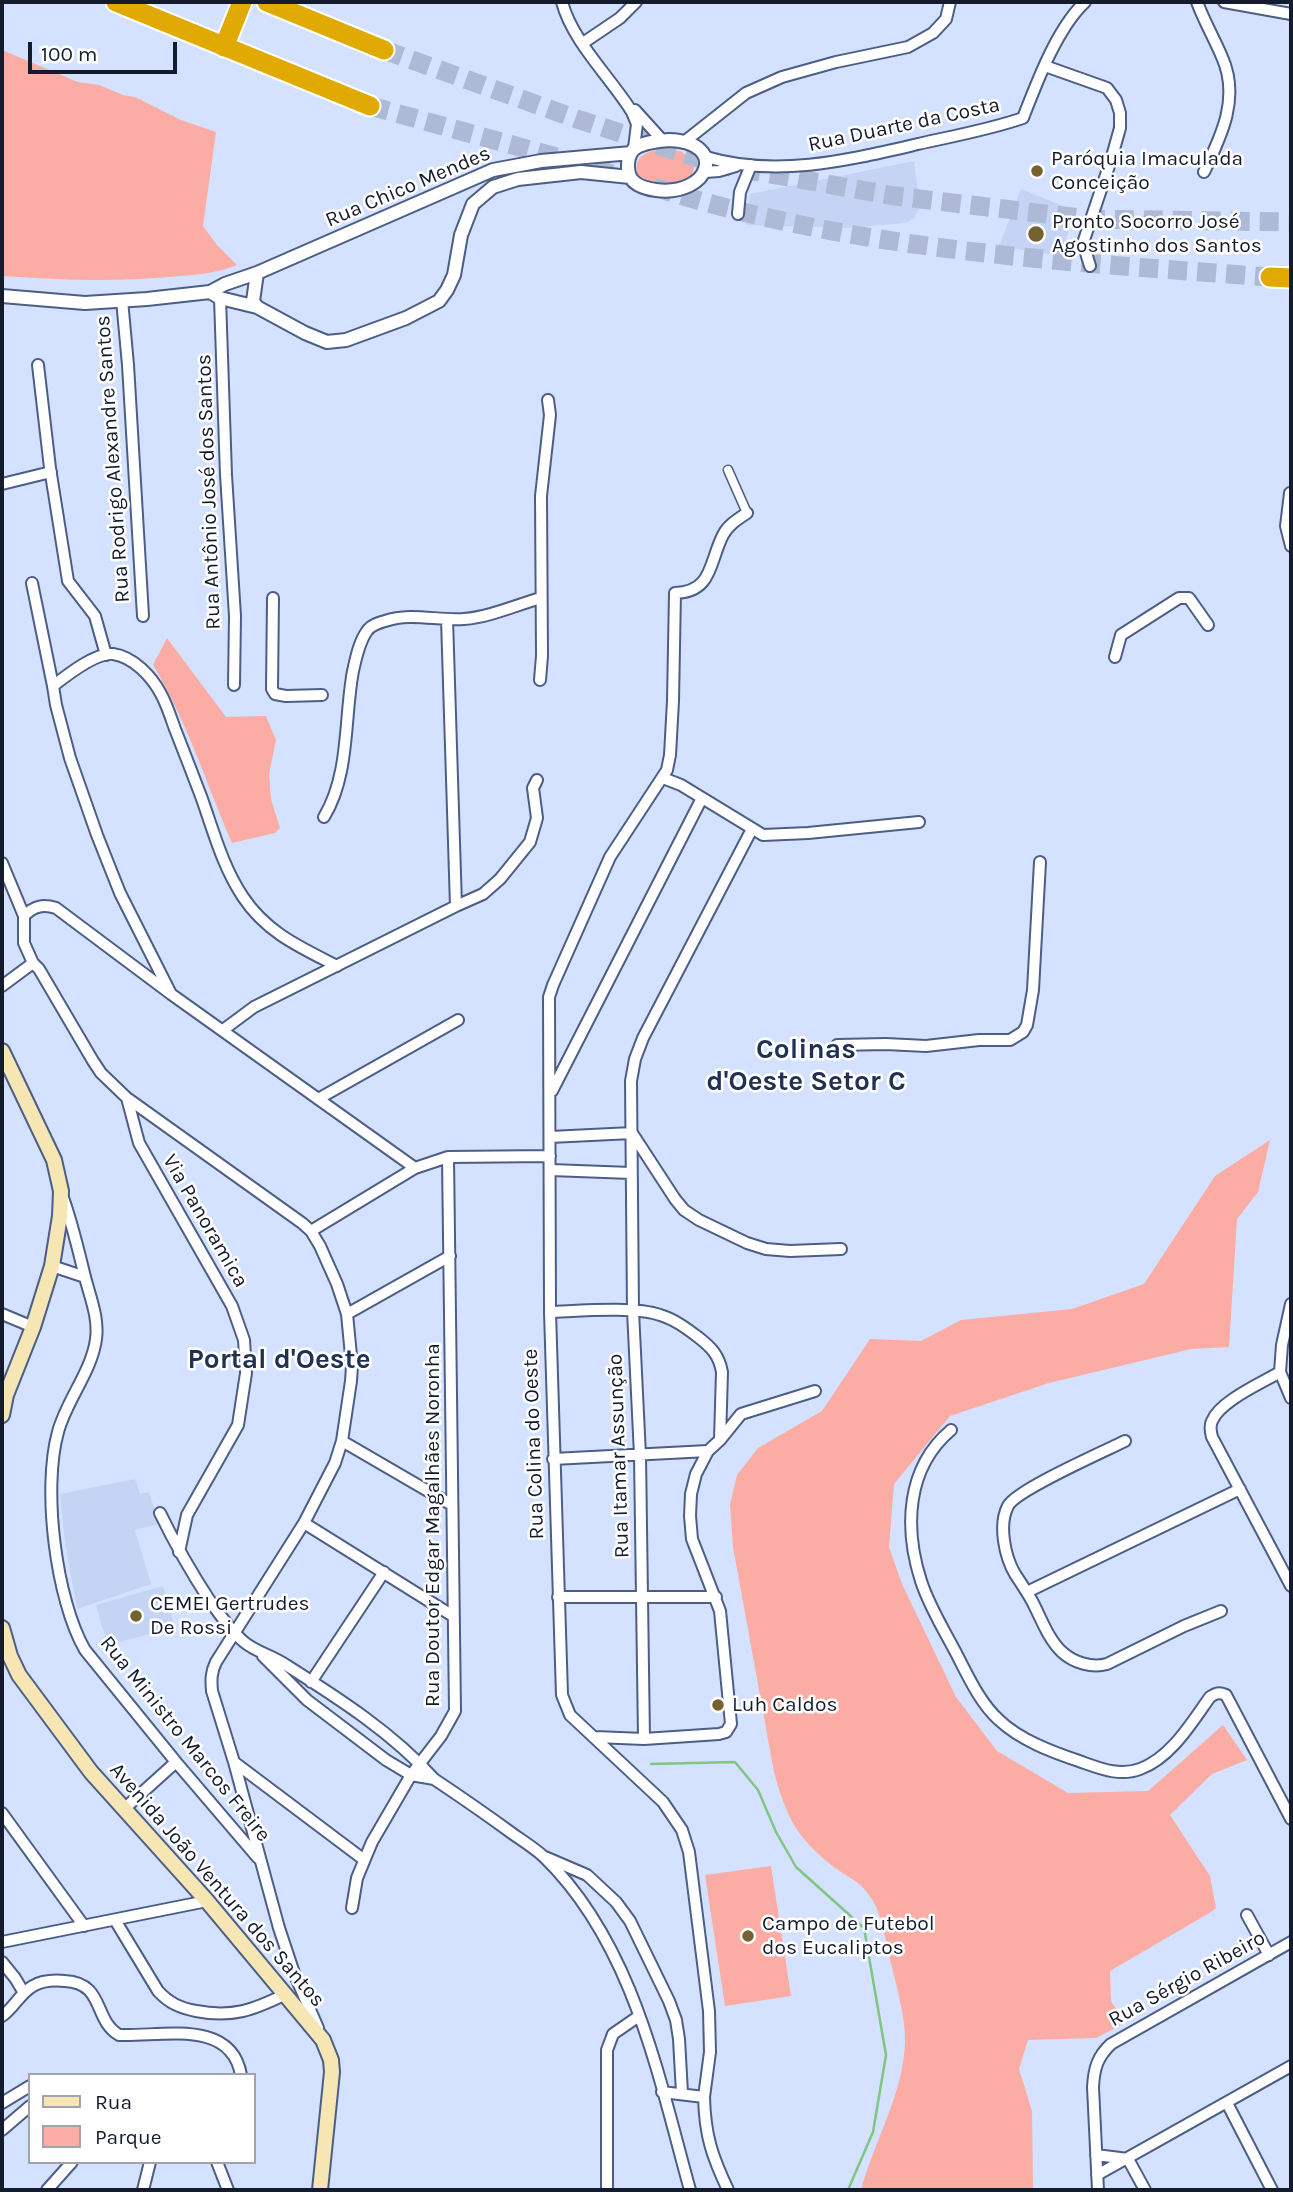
<!DOCTYPE html>
<html>
<head>
<meta charset="utf-8">
<style>
  body { margin:0 }
  #map { position:relative; width:1293px; height:2192px; overflow:hidden; background:#d5e2ff; font-family:Karla,sans-serif }
  canvas { display:block }
  .frame { position:absolute; inset:0; border:4px solid #141b2c; pointer-events:none }
  .legend { position:absolute; left:28px; top:2073px; width:228px; height:91px; box-sizing:border-box; background:#fff; border:2px solid #a1a4ab; margin:0; padding:9px 12px; list-style:none; font-size:21px; color:#141b2c }
  .legend li { display:flex; align-items:center; gap:14px; height:35px }
  .legend b { width:35px; border:2px solid #a1a4ab }
  .scale { position:absolute; left:28px; top:42px; width:149px; height:32px; box-sizing:border-box; border:4px solid #141b2c; border-top:0; padding-left:9px; font-size:21px; line-height:24px; white-space:nowrap; color:#141b2c; -webkit-text-stroke:5px #fff; paint-order:stroke }
</style>
</head>
<body>
<div id="map">
<canvas width="1293" height="2192"></canvas>
<div class="frame"></div>
<ul class="legend">
<li><b style="height:9px;background:#f6e6b3"></b>Rua</li>
<li><b style="height:19px;background:#fbaca4"></b>Parque</li>
</ul>
<div class="scale">100 m</div>
</div>
<script>
const ctx = document.querySelector('canvas').getContext('2d');
ctx.lineJoin = 'round';
function fillPath(path, color) { ctx.fillStyle = color; ctx.fill(path, 'evenodd'); }
function stroke(path, color, width, dash) { ctx.strokeStyle = color; ctx.lineWidth = width; ctx.lineCap = dash ? 'butt' : 'round'; ctx.setLineDash(dash || []); ctx.stroke(path); }
function write(font, color, halo, rows, align = 'center') {
  ctx.font = font + ' Karla,sans-serif'; ctx.lineWidth = 5; ctx.setLineDash([]); ctx.textBaseline = 'middle'; ctx.strokeStyle = halo; ctx.fillStyle = color; for (const [text, x, y, turn = 0] of rows) {
    ctx.save(); ctx.translate(x, y); ctx.rotate((+turn || 0) * Math.PI / 180); ctx.textAlign = isNaN(turn) ? turn : align; if (halo) ctx.strokeText(text, 0, 0); ctx.fillText(text, 0, 0); ctx.restore();
  }
}
fillPath(new Path2D(`
  M914,161L920,208L914,218L906,223L847,228L746,225L750,194Z
  M1021,189L1071,209L1072,222L1060,256L999,246Z
  M135,1479L140,1494L149,1492L159,1524L135,1530L151,1584L77,1609L65,1542L60,1494Z
  M163,1586L175,1627L109,1645L102,1627L96,1605Z`), '#c5d4f4');
fillPath(new Path2D(`
  M2,50L78,82L99,85L123,95L135,97L181,120L216,132L203,226L217,245L237,265C215,274 193,275 169,277C113,282 58,280 2,276Z
  M670,148L682,152L693,161L694,169L691,176C676,187 653,186 638,175C631,153 653,150 670,148Z
  M167,638L226,717L266,716L276,740L269,774L271,799L280,828L275,833L232,843C206,783 187,721 153,665Z
  M1270,1140L1258,1192L1237,1219L1229,1347L1191,1349L1049,1383L950,1416L894,1484L889,1547L902,1584L956,1697L997,1751L1068,1793L1148,1791L1223,1725L1247,1760L1212,1774L1170,1815L1210,1876L1216,1908L1211,1912L1110,1971L1111,2001L1125,2023L1096,2038L1028,2040L1019,2069L1032,2111L1033,2190H861C874,2141 903,2095 905,2043C906,2017 896,1985 890,1959C884,1935 882,1909 865,1890C858,1881 845,1875 835,1868C796,1837 787,1819 774,1772L733,1547L730,1505L737,1475L758,1448L822,1411L870,1339L921,1341L961,1320L1072,1309L1144,1284L1215,1176Z
  M771,1866L791,1996L725,2006L705,1875Z`), '#fbaca4');
stroke(new Path2D(`
  M651,1764L735,1762L758,1790L776,1832L796,1867L864,1928L886,2055L873,2132L848,2190`), '#7fc583', 2.5);
stroke(new Path2D(`
  M384,50L577,119L720,165L895,196L1088,219L1291,222
  M370,106L560,158L612,174
  M654,187C850,250 1066,262 1270,277`), '#aebad5', 19, [19, 10]);
const pedestrian = new Path2D(`
  M728,470L747,513`);
const minor = new Path2D(`
  M562,2C572,41 611,78 632,112L637,124L634,148
  M1197,2C1204,21 1214,38 1222,57C1240,97 1222,135 1204,172
  M1224,2L1291,14
  M583,43L620,18L636,2
  M1045,66L1107,88L1116,100L1120,113V128L1111,160L1083,243L1090,266
  M635,110L663,141
  M684,142L746,93L782,77L836,62L908,47L933,33L946,19L950,2
  M706,157C776,178 849,160 918,144C953,136 988,130 1023,118C1037,82 1057,28 1085,2
  M705,172L719,171L736,166
  M738,214L740,192L751,165
  M220,298L226,475L235,616L234,685
  M122,300L128,365L143,616
  M38,365L50,468L68,581L95,616L106,655
  M2,484L51,472
  M1290,493L1286,526L1291,546
  M32,583L53,686
  M273,598L272,689L275,694L286,696L322,695
  M1115,657L1121,635L1179,598H1189L1208,625
  M540,680L542,656L541,496L550,415L548,400
  M663,778L681,785L763,835L808,833L919,822
  M324,817C350,774 344,719 353,671C356,658 359,642 367,631C371,625 378,623 385,621C412,612 437,621 464,619C490,617 516,605 541,598
  M2,863L24,916
  M456,906L483,894L500,879L530,842L537,818L533,788L537,780
  M33,963L24,943V916C34,906 43,904 56,908L171,994L415,1168
  M2,986L33,963L39,969L93,1061L101,1073L127,1098L302,1223L311,1231L320,1246L337,1284L347,1314L352,1366L351,1381L342,1441L335,1463L304,1523L216,1662C211,1672 211,1680 212,1691L234,1762L279,1928L294,1973L318,2028
  M171,994L120,893L97,835L70,758L56,705L53,686C67,675 96,652 113,654C134,657 152,677 161,694C167,705 171,718 175,729C184,752 193,775 202,799C214,833 223,867 243,897C267,933 300,947 337,966
  M223,1030L254,1007L456,906L447,619
  M837,1045L886,1044L926,1046L979,1040H1010L1023,1032L1027,1025L1033,990L1040,862
  M552,1091L702,798
  M127,1098L139,1143L232,1306L244,1340L246,1373L238,1425L187,1515L179,1552
  M318,1099L458,1020
  M550,1137L632,1133L675,1199L684,1210L699,1220L747,1243L766,1249L790,1251L841,1249
  M551,1170L631,1173
  M62,1195C72,1222 78,1249 85,1277C90,1297 99,1318 96,1339C92,1371 66,1401 58,1432C42,1489 56,1600 85,1650L176,1762L258,1858
  M311,1231L415,1168L448,1157L550,1156
  M52,1266L85,1277
  M1291,1304L1282,1345L1280,1372L1291,1398
  M550,1312C579,1311 634,1306 660,1315C674,1319 686,1328 698,1337C711,1347 719,1355 722,1372L720,1440
  M2,1314L33,1327
  M347,1314L450,1256
  M1280,1372C1262,1383 1220,1401 1212,1421C1209,1427 1211,1432 1212,1437L1291,1586
  M951,1430C906,1468 904,1528 921,1581C929,1606 944,1630 956,1653C968,1676 980,1703 999,1720C1020,1740 1052,1752 1079,1761C1099,1768 1119,1777 1140,1769C1171,1758 1192,1722 1210,1697C1216,1693 1219,1692 1226,1695L1291,1819
  M342,1441L452,1505
  M1125,1441C1103,1452 1016,1490 1008,1506C998,1525 1005,1557 1015,1574C1021,1583 1027,1592 1032,1601C1041,1618 1048,1639 1062,1652C1074,1663 1092,1668 1107,1664L1184,1626L1221,1611
  M553,1459L708,1451
  M160,1513C175,1544 191,1572 210,1601C221,1616 230,1630 244,1642C256,1652 273,1656 286,1665C338,1698 393,1733 434,1779C461,1797 487,1815 513,1834C523,1841 534,1848 543,1856C633,1943 658,2075 690,2190
  M304,1523L453,1616
  M1027,1592L1240,1489
  M558,1597H716
  M263,1656L307,1700L386,1760L411,1775L434,1779
  M311,1682L384,1572
  M595,1737L644,1739L719,1734L726,1732L731,1724L720,1611L692,1539L690,1516L691,1494L696,1474L708,1451L720,1440L741,1414L815,1391
  M644,1739L640,1455L633,1311L631,1081L635,1059L643,1038L752,829
  M234,1762L363,1859
  M124,1809L176,1762
  M2,1813L84,1926
  M545,1857L587,1875L616,1902L630,1921L669,2001L676,2020L679,2039L682,2093
  M352,1908L357,1878L372,1842L411,1775L441,1736L455,1711L448,1157
  M1247,1915L1269,1955
  M115,1920L158,1991C169,2003 180,2008 196,2011C233,2018 253,2010 286,1994
  M2,1942L207,1901
  M2,1962L15,1978L24,1993
  M2,2016C14,2008 20,1993 33,1986C43,1980 54,1980 65,1981C105,1983 93,2020 119,2035C161,2037 231,2018 241,2075
  M662,2092L704,2097C705,2136 712,2156 728,2190
  M704,2097L710,2052L709,2011L689,1852L682,1830L663,1802L570,1715L562,1695L550,1312L549,997L553,985L610,857L667,770L670,755L673,701L675,593C713,592 709,562 723,535C728,525 738,519 747,513
  M2,2103L30,2086
  M1227,2103L1272,2190
  M2,2130L30,2106
  M1096,2155L1128,2159
  M1128,2159L1145,2190
  M217,2162L228,2190
  M1097,2175L1291,2066
  M47,2190L72,2162
  M143,2190L150,2162
  M607,2190V2050L613,2034L639,2016
  M1098,2190L1093,2087C1094,2069 1097,2057 1111,2044L1291,1942`);
const tertiary = new Path2D(`
  M669,140C729,142 710,197 656,190C641,188 627,183 628,165C628,160 630,154 633,150C641,142 658,141 669,140Z
  M210,292L220,298L257,307L305,333L327,342L346,340L406,318L439,301L447,290L454,275L461,235L473,204L493,187L518,179L581,172L630,177
  M2,296L85,303L147,299L210,292L225,284L257,273L493,170L541,161L631,153
  M257,307L253,301L257,273`);
const secondary = new Path2D(`
  M2,1051L54,1160L61,1191L60,1216L52,1266L33,1327L6,1395L2,1415
  M2,1628L10,1656L19,1675L91,1772L207,1901L323,2040L331,2060L332,2072L320,2190`);
const motorway = new Path2D(`
  M116,2L370,106
  M267,2L384,50
  M224,47L242,2
  M1270,277L1291,278`);
stroke(pedestrian, '#4c5e86', 11);
stroke(minor, '#4c5e86', 14);
stroke(tertiary, '#4c5e86', 16);
stroke(secondary, '#4c5e86', 18);
stroke(motorway, '#fff', 23);
stroke(pedestrian, '#fff', 8);
stroke(minor, '#fff', 10);
stroke(tertiary, '#fff', 12);
stroke(secondary, '#f6e6b3', 14);
stroke(motorway, '#e0aa02', 19);
for (const [x, y, r, color] of [
  [1037,171,7,"#766130"],
  [1036,234,9,"#766130"],
  [136,1616,7,"#766130"],
  [718,1705,7,"#766130"],
  [748,1936,7,"#766130"]
]) { const dot = new Path2D(); dot.arc(x, y, r, 0, 2 * Math.PI); ctx.fillStyle = color; ctx.fill(dot); stroke(dot, '#fff', 2.5); }
write('21px', '#141b2c', '#fff', [
  ["Rua Duarte da Costa",904,125,-12],
  ["Rua Chico Mendes",408,187,-23],
  ["Rua Rodrigo Alexandre Santos",113,459,-94],
  ["Rua Antônio José dos Santos",209,492,-92],
  ["Via Panoramica",205,1221,60],
  ["Rua Colina do Oeste",534,1444,-92],
  ["Rua Itamar Assunção",619,1456,-92],
  ["Rua Doutor Edgar Magalhães Noronha",433,1525,-90],
  ["Rua Ministro Marcos Freire",185,1739,51],
  ["Avenida João Ventura dos Santos",217,1885,49],
  ["Rua Sérgio Ribeiro",1187,1979,-29]
]);
write('21px', '#141b2c', '#fff', [
  ["Paróquia Imaculada",1051,159],
  ["Conceição",1051,183],
  ["Pronto Socorro José",1052,222],
  ["Agostinho dos Santos",1052,246],
  ["CEMEI Gertrudes",150,1604],
  ["De Rossi",150,1628],
  ["Luh Caldos",732,1705],
  ["Campo de Futebol",762,1924],
  ["dos Eucaliptos",762,1948]
], 'left');
write('bold 28px', '#213155', '#fff', [
  ["Colinas",806,1050],
  ["d'Oeste Setor C",806,1082],
  ["Portal d'Oeste",279,1360]
]);
</script>
</body>
</html>
